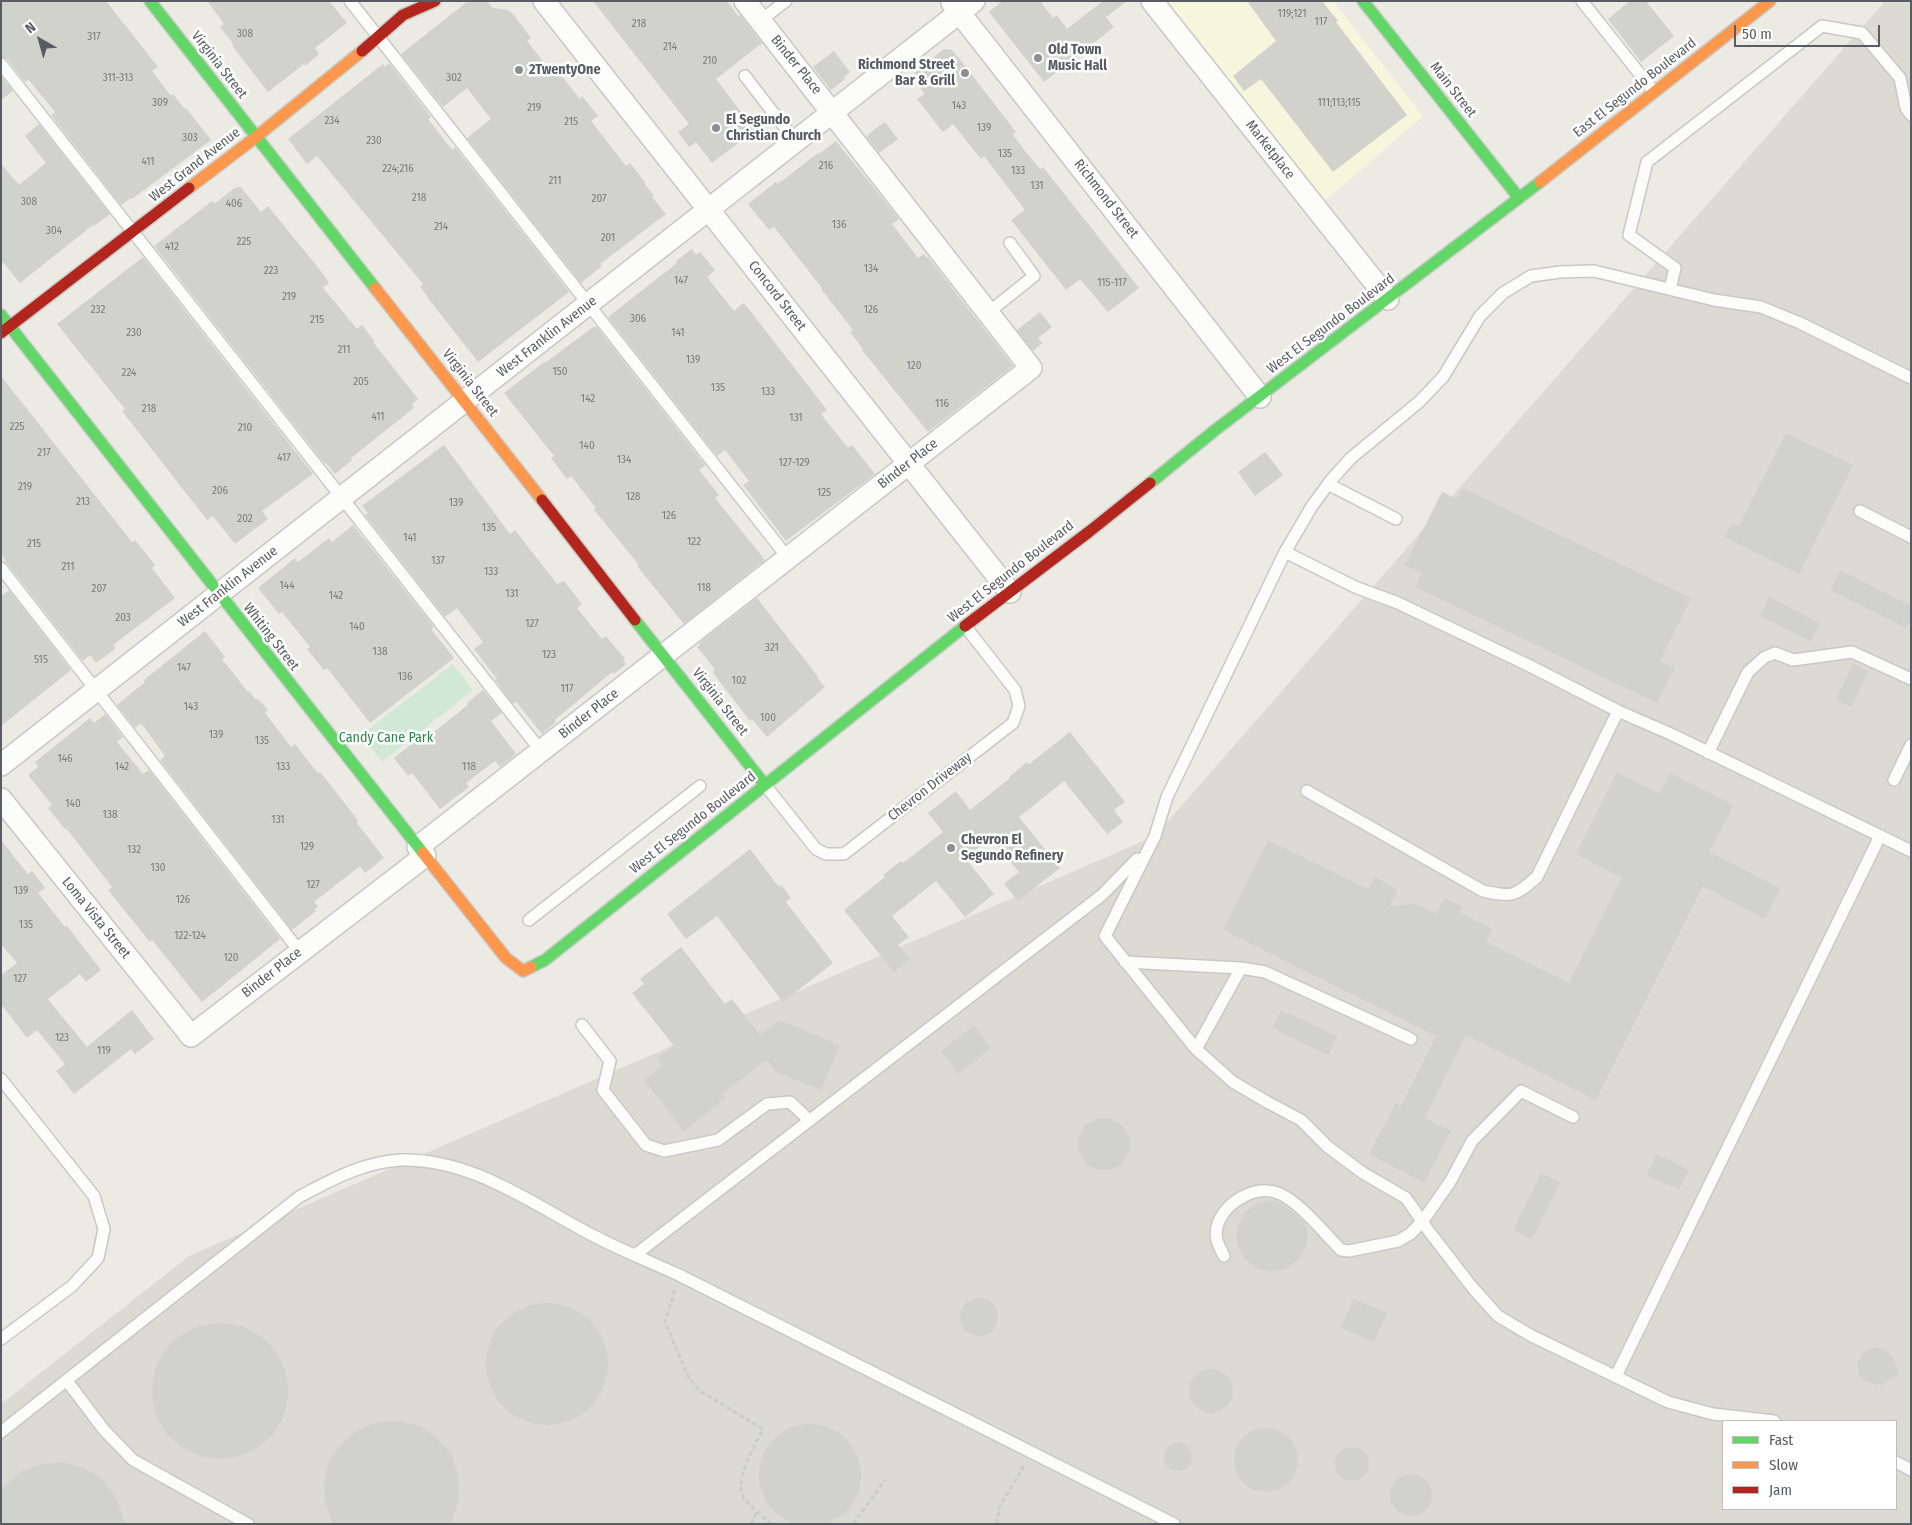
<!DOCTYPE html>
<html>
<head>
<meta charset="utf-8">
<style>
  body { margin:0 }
  #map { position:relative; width:1912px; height:1525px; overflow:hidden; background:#ebebe4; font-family:"Fira Sans Condensed",sans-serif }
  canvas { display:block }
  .frame { position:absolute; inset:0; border:2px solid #5a5c64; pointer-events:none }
  .legend { position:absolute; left:1722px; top:1420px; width:175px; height:90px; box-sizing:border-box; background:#fff; border:1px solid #bdbec1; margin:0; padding:6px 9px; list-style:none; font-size:15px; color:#5a5c64 }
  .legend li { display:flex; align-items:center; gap:10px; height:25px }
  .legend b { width:25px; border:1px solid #bdbec1 }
  .north { position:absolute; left:15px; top:15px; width:50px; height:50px; -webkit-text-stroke:4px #fff; paint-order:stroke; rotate:322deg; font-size:14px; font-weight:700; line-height:20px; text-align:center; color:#5a5c64 }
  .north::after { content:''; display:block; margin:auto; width:18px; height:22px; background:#5a5c64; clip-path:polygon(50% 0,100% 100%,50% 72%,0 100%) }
  .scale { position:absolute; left:1734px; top:25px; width:146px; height:22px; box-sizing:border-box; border:2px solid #5a5c64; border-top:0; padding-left:6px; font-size:15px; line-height:18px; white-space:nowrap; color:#5a5c64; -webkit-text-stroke:4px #fff; paint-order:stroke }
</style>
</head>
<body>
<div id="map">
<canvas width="1912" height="1525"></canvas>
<div class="frame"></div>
<ul class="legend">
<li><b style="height:6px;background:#63d668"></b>Fast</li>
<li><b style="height:6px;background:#ff974d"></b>Slow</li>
<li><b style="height:6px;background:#b3261e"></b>Jam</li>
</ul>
<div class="north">N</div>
<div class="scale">50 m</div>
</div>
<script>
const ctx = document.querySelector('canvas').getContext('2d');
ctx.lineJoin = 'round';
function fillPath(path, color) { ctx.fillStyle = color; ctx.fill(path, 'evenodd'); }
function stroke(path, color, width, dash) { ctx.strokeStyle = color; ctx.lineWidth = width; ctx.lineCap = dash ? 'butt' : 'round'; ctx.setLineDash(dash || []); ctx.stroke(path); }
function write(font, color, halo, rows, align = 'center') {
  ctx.font = font + ' "Fira Sans Condensed",sans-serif'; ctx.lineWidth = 5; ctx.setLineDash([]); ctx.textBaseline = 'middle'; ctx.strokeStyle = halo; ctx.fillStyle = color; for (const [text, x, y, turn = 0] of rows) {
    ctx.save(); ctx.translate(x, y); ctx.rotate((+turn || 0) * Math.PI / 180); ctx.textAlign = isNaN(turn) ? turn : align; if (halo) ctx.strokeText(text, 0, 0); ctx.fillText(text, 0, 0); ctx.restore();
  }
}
fillPath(new Path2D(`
  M1163,1H1333L1423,116L1320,205Z`), '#f5f6dc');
fillPath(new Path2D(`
  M1885,1H1911V1524H1V1404L189,1256L1155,836ZM1723,1421H1896V1509H1723Z`), '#dbdbd4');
fillPath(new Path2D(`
  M453,664L473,690L382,762L361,735Z`), '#d1e9d4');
fillPath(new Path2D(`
  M1,1H106L158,67L152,71L171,96L173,94L184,108H186L211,140L132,199L131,198L121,205L51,115L55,112L28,79L25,82L7,59L1,57Z
  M207,1H329L347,23L315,48L319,54L305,66L304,64L268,92L233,47L232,42L220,27L224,24Z
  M468,1H487L493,8L508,10L513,14L531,38L527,41L552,73L557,70L580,99L582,96L598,116L591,121L626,166L630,163L645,182L644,183L654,196L652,197L666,214L600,264L602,266L581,283L467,138L491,119L467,88L443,107L401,54Z
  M593,1H727L738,16L740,15L762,43L716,79L755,130L712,163L696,142L689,147L678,132L689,124Z
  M1002,1H1040L1053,18L1057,15L1067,29L1103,1H1127L1106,17L1114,27L1044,82L989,12Z
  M1247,1H1322L1338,21L1336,22L1407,115L1333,172L1261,79L1244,91L1233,76L1276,41Z
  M1630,1H1646L1674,36L1641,62L1608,19Z
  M944,49L952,50L962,62L1016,132L1013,134L1014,136L1025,151L1040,169L1043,167L1139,288L1108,312L1080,279L1066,290L1011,220L1025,210L997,173L984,156L981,159L953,124L943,132L917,99L925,94L914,79L915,72Z
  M834,51L850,72L844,77L845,79L831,90L813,67Z
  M389,63L431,117L428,119L452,150L455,147L569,292L478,362L428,298L420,286L423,284L317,156L307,164L288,139L383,64L385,67Z
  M1,76L13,91L1,100Z
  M885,122L898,139L879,153L866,136Z
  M39,124L110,214L94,226L93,225L20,283L1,260V164L19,185L46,163L25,136Z
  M836,141L899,219L892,224L918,258L924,254L927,258L928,257L1013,366L928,432L862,350L863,349L850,332L853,330L821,289L822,288L774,227L769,230L748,204L776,182L778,184L818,153L819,154Z
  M240,186L261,212L268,206L276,216L324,275L329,283L323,288L357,329L362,325L374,341L373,342L418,399L412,404L414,408L351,458L352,460L335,474L326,463L325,464L154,246L212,201L214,204L236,187L237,188Z
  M692,249L696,255L700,252L715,270L707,277L734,311L743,303L748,308L827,410L821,414L848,448L852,445L875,474L786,541L743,485L749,481L725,450L717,456L608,317L677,263L676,261Z
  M143,257L313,474L262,511L268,519L235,544L213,516L207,520L122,411L125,409L57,324Z
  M1040,312L1052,327L1038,338L1042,343L1033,351L1017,330Z
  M596,326L705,465L699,470L719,495L715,498L765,560L684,624L637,566L639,565L594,510L596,508L571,476L567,479L551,458L554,456L504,393L544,362L545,363L593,327L594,328Z
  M1,376L132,542L135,540L155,565L152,568L175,598L113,645L116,648L96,663L90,655L83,661L6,562L1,553Z
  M1786,433L1853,465L1799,574L1724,537L1732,523L1739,526Z
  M444,445L510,534L515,530L557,584L564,581L582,604L577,608L602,639L606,636L625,659L623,660L626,664L614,674L612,672L555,720L556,722L542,734L516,702L513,704L495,680L497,679L474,649L483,642L457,608L445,617L365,515L368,513L362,506Z
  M1265,452L1283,475L1255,496L1238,472Z
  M1462,488L1691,598L1660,661L1675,668L1657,703L1415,587L1422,573L1405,565L1442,492L1457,499Z
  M353,525L434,627L431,629L454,658L370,723L327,668L324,670L307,649L310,647L282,612L279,614L258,588L295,558L298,562L329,538L332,542Z
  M1840,570L1911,606V620L1906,628L1830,590Z
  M9,590L71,670L1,726V596Z
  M1769,597L1820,623L1811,642L1760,615Z
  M757,598L819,678L818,679L825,687L767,737L752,719L750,721L713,673L714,672L713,670L714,668L697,647L700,644L699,643Z
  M205,631L225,657L222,659L248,692L249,691L256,700L258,699L268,710L265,713L291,747L295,744L317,772L321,773L357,819V823L384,858L365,873L360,866L314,902L318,907L315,909L316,911L292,930L160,760L165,756L141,723L135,728L117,705L145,682L144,680Z
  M1853,663L1868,671L1852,707L1836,700Z
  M483,690L502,713L491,721L516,754L500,767L495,761L466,783L469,787L440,809L412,773L408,776L394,758L426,733L429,736L468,705L467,703Z
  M105,714L123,737L117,742L143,774L149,770L280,939L202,1002L152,940L150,942L108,890L112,887L66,828L65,829L48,808L52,805L28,775L38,767L35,762L90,718L94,723Z
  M1070,732L1125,802L1114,810L1123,822L1107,834L1064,781L1019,817L1060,868L1018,901L1004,884L1019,872L991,838L965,858L994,894L965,917L936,881L892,916L909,937L898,945L910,959L894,972L844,910L885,877L883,875L901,861L903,863L943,832L928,813L956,791L970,810L1010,778L1009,777L1027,762L1029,764Z
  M1617,772L1660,794L1670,773L1734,805L1709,852L1780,888L1765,919L1703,886L1596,1100L1466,1035L1425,1118L1451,1131L1424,1183L1369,1154L1396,1103L1401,1106L1436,1036L1223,930L1268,840L1368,889L1375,877L1398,890L1389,906L1417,904L1436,914L1445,898L1463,907L1460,913L1492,929L1486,942L1569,983L1622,878L1576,854Z
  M1,840L23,868L28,874L32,871L45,888L38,893L65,927L67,926L101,970L86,982L80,974L48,999L87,1047L132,1010L154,1039L135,1054L131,1049L74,1094L56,1071L65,1064L37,1030L27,1038L1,1004V975L17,963L1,944Z
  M750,849L779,887L781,885L791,898L786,902L833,963L783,1002L717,916L686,939L667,914Z
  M681,947L725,1004L732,999L760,1035L779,1020L840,1045L821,1090L776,1072L767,1060L722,1094L726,1098L684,1131L644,1080L662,1066L657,1058L674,1046L632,993L644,984L640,979Z
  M1281,1010L1337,1036L1328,1055L1272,1028Z
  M974,1025L991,1048L958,1074L941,1051Z
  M1078 1144a26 26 0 1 1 52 0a26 26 0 1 1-52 0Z
  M1657,1154L1689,1170L1679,1190L1647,1175Z
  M1541,1173L1560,1182L1532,1239L1513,1230Z
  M1272,1200L1282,1204L1304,1222L1307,1228V1244L1300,1258L1287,1268L1272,1272L1256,1268L1244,1258L1237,1244V1228L1244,1213L1257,1203Z
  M960 1317a19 19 0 1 1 38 0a19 19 0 1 1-38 0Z
  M1353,1299L1387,1313L1374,1342L1341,1328Z
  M486 1364a61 61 0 1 1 122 0a61 61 0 1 1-122 0Z
  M152 1391a68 68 0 1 1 136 0a68 68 0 1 1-136 0Z
  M1878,1347L1884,1349L1892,1356L1899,1374L1883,1384L1877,1385L1865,1381L1860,1376L1857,1364L1862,1354L1872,1348Z
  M1189 1391a22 22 0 1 1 44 0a22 22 0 1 1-44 0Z
  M399,1421L419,1426L437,1438L451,1454L458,1474L459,1498L451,1524H333L325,1503L324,1482L329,1461L341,1444L358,1430L377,1422Z
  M759 1475a51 51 0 1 1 102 0a51 51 0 1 1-102 0Z
  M1234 1460a32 32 0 1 1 64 0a32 32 0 1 1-64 0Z
  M1164 1457a14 14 0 1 1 28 0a14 14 0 1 1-28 0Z
  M1335 1464a17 17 0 1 1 34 0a17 17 0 1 1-34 0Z
  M63,1462L84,1468L102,1479L115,1496L126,1524H1V1491L5,1485L22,1471L42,1464Z
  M1390 1495a21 21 0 1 1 42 0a21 21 0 1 1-42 0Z`), '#d2d2cd');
const lane = new Path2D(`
  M350,1L788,558
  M1582,1L1654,92
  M760,21L786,1
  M1,64L541,751
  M745,76L795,141
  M1670,289L1675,268L1629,235L1647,162L1822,26L1862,33L1900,78L1906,108L1911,115
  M989,312L1034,276L1010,243
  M1328,484L1396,519
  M1860,511L1911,537
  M1285,552L1355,587L1398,603L1530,666L1618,711L1673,735L1911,851
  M1,568L300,952
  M1708,753L1748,672L1765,657L1775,653L1793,660L1852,652L1911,679
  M1894,780L1911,745
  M765,785L816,849L826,854H844L1013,723L1019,706L1015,690L965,626
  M1307,791L1483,891C1513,897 1514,897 1537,877L1618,711
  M529,920L700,786
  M1125,962L1241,968L1265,972L1411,1039
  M582,1025L610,1061L603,1090L646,1145L664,1151L718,1140L767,1104L790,1102L809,1120
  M1196,1049L1241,968
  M1,1079L94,1196L104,1229L98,1258L72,1286L1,1339
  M635,1255L1102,895L1137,859
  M1224,1256C1219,1246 1214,1238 1217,1227C1223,1203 1255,1184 1278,1193C1299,1201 1325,1234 1341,1250L1349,1251L1398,1241L1410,1234L1422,1222L1450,1182L1472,1141L1521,1091L1573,1117
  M1616,1376L1880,836
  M67,1381L104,1430L133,1460L248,1524
  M1774,1421L1713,1414L1668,1402L1530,1335L1498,1316L1472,1287L1428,1230L1406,1198L1363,1173L1328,1147L1301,1120L1267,1102L1233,1082L1196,1049L1105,936L1155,836L1167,797L1285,552L1312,506L1332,479L1351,458L1419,402L1443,377L1480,316L1503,293L1531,276L1560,272L1594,271L1714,300L1761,307L1800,323L1911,378
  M1,1432L299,1197C331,1180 363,1162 401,1160C473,1158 535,1206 596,1237C623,1251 651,1262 679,1275L1174,1524
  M1896,1462L1911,1470`);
const street = new Path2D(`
  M544,1L1010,592
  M1152,1L1388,299
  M952,3L1260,397
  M1,765L974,1
  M1,799L191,1036L425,856
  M418,847L1031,368L745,1`);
const fast = new Path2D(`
  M150,1L375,288
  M1363,1L1519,198
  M1,315L423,853
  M1150,483L1214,431L1540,182
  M635,620L765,785
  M531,967L545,960L965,626`);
const slow = new Path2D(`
  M1540,182L1770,1
  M189,188L256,137L362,51
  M375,288L542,500
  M423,853L506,958L523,971L531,967`);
const jam = new Path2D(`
  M362,51L403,15L435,1
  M1,333L189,188
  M542,500L635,620
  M965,626L1090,531L1150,483`);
stroke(lane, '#c8c8c7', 14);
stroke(street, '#c8c8c7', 24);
stroke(fast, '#cacaca', 14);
stroke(slow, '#cacaca', 14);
stroke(jam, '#cacaca', 14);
stroke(new Path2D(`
  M675,1290L665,1322L689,1378L700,1391L763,1429C755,1446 736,1476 742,1494C745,1503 764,1517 772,1524
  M751,1524L757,1512
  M853,1524L885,1480
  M997,1524L999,1508L1025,1464`), '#c9cecd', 3, [5, 2.5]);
stroke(lane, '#fcfcfb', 11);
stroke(street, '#fcfcfb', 21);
stroke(fast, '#63d668', 11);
stroke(slow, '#ff974d', 11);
stroke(jam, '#b3261e', 11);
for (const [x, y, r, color] of [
  [1038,58,5,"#8d8e91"],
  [519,70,5,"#8d8e91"],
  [965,73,5,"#8d8e91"],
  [716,128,5,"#8d8e91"],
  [951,848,5,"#8d8e91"]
]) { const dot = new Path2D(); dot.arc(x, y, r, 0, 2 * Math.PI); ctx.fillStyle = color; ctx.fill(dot); stroke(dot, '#fff', 2); }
write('11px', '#797b7f', null, [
  ["119;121",1292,14],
  ["117",1321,22],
  ["218",639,24],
  ["308",245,34],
  ["317",94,37],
  ["214",670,47],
  ["210",710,61],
  ["311-313",118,78],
  ["302",454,78],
  ["309",160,103],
  ["111;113;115",1339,103],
  ["143",959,106],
  ["219",534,108],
  ["234",332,121],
  ["215",571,122],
  ["139",984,128],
  ["303",190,138],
  ["230",374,141],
  ["135",1005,154],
  ["411",148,162],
  ["216",826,166],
  ["224;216",398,169],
  ["133",1018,171],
  ["211",555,181],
  ["131",1037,186],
  ["218",419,198],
  ["207",599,199],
  ["308",29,202],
  ["406",234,204],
  ["136",839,225],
  ["214",441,227],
  ["304",54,231],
  ["201",608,238],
  ["225",244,242],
  ["412",172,247],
  ["134",871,269],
  ["223",271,271],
  ["147",681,281],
  ["115-117",1112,283],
  ["219",289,297],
  ["232",98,310],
  ["126",871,310],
  ["306",638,319],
  ["215",317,320],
  ["230",134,333],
  ["141",678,333],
  ["211",344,350],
  ["139",693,360],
  ["120",914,366],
  ["150",560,372],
  ["224",129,373],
  ["205",361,382],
  ["135",718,388],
  ["133",768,392],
  ["142",588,399],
  ["116",942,404],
  ["218",149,409],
  ["411",378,417],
  ["131",796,418],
  ["225",17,427],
  ["210",245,428],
  ["140",587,446],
  ["217",44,453],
  ["417",284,458],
  ["134",624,460],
  ["127-129",794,463],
  ["219",25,487],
  ["206",220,491],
  ["125",824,493],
  ["128",633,497],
  ["213",83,502],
  ["139",456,503],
  ["126",669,516],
  ["202",245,519],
  ["135",489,528],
  ["141",410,538],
  ["122",694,542],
  ["215",34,544],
  ["137",438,561],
  ["211",68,567],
  ["133",491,572],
  ["144",287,586],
  ["118",704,588],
  ["207",99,589],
  ["131",512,594],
  ["142",336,596],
  ["203",123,618],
  ["127",532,624],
  ["140",357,627],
  ["321",772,648],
  ["138",380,652],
  ["123",549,655],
  ["515",41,660],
  ["147",184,668],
  ["136",405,677],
  ["102",739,681],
  ["117",567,689],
  ["143",191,707],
  ["100",768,718],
  ["139",216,735],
  ["135",262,741],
  ["146",65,759],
  ["142",122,767],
  ["133",283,767],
  ["118",469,767],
  ["140",73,804],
  ["138",110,815],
  ["131",278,820],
  ["129",307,847],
  ["132",134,850],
  ["130",158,868],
  ["127",313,885],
  ["139",21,891],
  ["126",183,900],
  ["135",26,925],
  ["122-124",190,936],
  ["120",231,958],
  ["127",20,979],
  ["123",62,1038],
  ["119",104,1051]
]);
write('bold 14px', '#5a5c64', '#fff', [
  ["Old Town",1048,50],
  ["Music Hall",1048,66],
  ["Richmond Street",955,65,"right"],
  ["Bar & Grill",955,81,"right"],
  ["2TwentyOne",529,70],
  ["El Segundo",726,120],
  ["Christian Church",726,136],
  ["Chevron El",961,840],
  ["Segundo Refinery",961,856]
], 'left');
write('14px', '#5a5c64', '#fff', [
  ["Virginia Street",219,65,52],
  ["Binder Place",796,65,51],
  ["East El Segundo Boulevard",1635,88,-38],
  ["Main Street",1453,90,52],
  ["Marketplace",1270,150,52],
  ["West Grand Avenue",195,165,-38],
  ["Richmond Street",1106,199,52],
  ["Concord Street",777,296,52],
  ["West El Segundo Boulevard",1331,324,-37],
  ["West Franklin Avenue",547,337,-38],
  ["Virginia Street",470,383,52],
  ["Binder Place",908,464,-38],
  ["West El Segundo Boulevard",1011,572,-38],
  ["West Franklin Avenue",228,587,-38],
  ["Whiting Street",271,637,52],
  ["Virginia Street",720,702,52],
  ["Binder Place",589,714,-38],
  ["Chevron Driveway",930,787,-38],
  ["West El Segundo Boulevard",693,823,-38],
  ["Loma Vista Street",96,918,51],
  ["Binder Place",272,973,-38]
]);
write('14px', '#2f8649', '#fff', [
  ["Candy Cane Park",386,738]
]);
</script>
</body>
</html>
